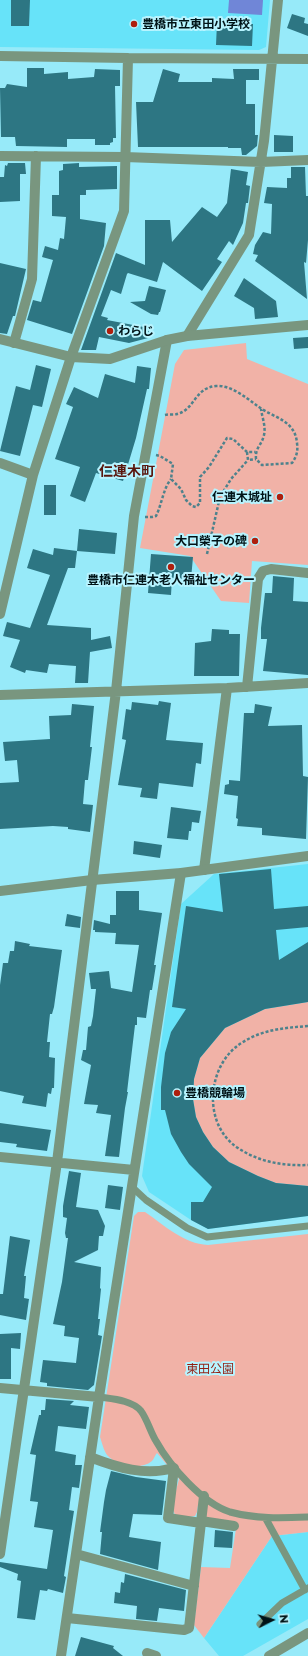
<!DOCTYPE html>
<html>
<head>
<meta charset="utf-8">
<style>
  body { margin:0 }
  #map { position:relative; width:308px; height:1656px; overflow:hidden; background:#97eaf9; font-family:Montserrat,sans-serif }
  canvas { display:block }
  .north { position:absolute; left:252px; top:1600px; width:40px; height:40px; -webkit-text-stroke:3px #b7f4ff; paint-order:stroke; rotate:85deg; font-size:11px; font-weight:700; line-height:16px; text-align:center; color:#001317 }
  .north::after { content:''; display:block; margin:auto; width:14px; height:18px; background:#001317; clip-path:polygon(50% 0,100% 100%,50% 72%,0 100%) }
</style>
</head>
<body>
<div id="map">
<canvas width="308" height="1656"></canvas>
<div class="north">N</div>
</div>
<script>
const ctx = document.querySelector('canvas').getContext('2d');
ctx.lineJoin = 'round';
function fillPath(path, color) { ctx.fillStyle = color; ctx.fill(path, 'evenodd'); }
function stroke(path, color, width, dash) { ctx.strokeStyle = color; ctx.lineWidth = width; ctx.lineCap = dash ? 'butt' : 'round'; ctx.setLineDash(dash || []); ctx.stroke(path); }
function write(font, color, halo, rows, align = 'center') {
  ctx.font = font + ' Montserrat,"Noto Sans JP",sans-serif'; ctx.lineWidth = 4; ctx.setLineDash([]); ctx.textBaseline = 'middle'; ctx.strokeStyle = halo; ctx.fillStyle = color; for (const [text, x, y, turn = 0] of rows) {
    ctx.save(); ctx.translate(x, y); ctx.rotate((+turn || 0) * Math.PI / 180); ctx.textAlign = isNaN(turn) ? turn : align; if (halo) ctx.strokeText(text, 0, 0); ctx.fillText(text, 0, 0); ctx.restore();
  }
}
fillPath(new Path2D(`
  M0,0H270L266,47L259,50L0,47Z
  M308,864V1216L208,1229L191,1220L149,1192L142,1176L181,904L214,874Z
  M308,1532V1619L243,1656H219L204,1638L272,1536Z`), '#67e3f9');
fillPath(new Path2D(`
  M246,343L247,359L308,384V565L252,561L249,603L221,601L190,556L140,548L175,364L184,350Z
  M308,1002V1186L276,1183L258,1176L229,1162L213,1147L203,1132L196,1117L193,1099L194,1079L200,1058L225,1028L265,1009Z
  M138,1212H145C164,1225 184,1244 208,1245L308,1234V1532L272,1536L204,1638L194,1625L201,1567L230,1568L237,1522L211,1519L206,1517L198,1505L197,1512L195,1516L189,1517L175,1515L172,1506L179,1479L157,1453C155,1455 154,1459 152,1461C140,1471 117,1466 107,1455C104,1451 102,1443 100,1437L134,1216Z`), '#f1b2a7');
fillPath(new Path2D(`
  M229,0H263L262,15L228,13Z`), '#7086d7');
fillPath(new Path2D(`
  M11,0H30L29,26H11Z
  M292,14L305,18L304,23L308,24V36L287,28Z
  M217,23L253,24L252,46L216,45Z
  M27,68H44V74L68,72V79L94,77L95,69L120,70V86H115L116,138H113V142L110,143V145H95V139H67V147L16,146L15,137H1L0,88H5L7,84L27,87Z
  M163,69L180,74L178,82H212V78L234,79L233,69H259V80H246V104H255V135H258L257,146L246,155H242L241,148H228V147H138L136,102H153Z
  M274,135L293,136V152H274Z
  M8,163H25L26,174H20V201L0,202V177H4L5,165L7,166Z
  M79,163V167L117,166V189L86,190V195H80V219L106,223L104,246L72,334L27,320L33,300L41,302L53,260L42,257L45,246L58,250L60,238L64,239L66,217L52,216V195H59V171L63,170V164Z
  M291,167H305L306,196H308V240L306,263L304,262L307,299L255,261L258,255L253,254L255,245L263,232L271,234L272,204L264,203L267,187L287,188V178H291Z
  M231,169L248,172L246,185L250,186L248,203H246L243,223L233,245L229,241L217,259L222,262L202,291L163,262L157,282L128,273L127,274L121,294L111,290L101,316L108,318L107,320L149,328L148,338L129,343L99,337L96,350H81L116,253L145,265V220H170L172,242L202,207L217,217L227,203Z
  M0,263L26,269L15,316H13L7,334L0,333Z
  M244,278L276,301L278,317L255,319L254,308L234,296Z
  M149,286L166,290L160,312H159L158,315L151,314L130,302L145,301Z
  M308,337V348L294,349L293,338Z
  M36,365L51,369L42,407L33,405L20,456L0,451L16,386L30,390Z
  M137,366L151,368L149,389H147L136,438L123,481L96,473L85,502L70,496L80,467L55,459L73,407L66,404L74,387L98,398L105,374L135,383Z
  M44,485H56V515H44Z
  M79,529L117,533L115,554L77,551Z
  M54,548L77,551L75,568H68L47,625L91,628V640L110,636L112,648L90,652L88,683H75L76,666L49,664L47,673L26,670L25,673L10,667L20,640L3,636L7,622L30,628L50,575L27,568L33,549L53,555Z
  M151,554L193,557L191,579L172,578L171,595L148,593Z
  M273,576L294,578L293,601L308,602V675L263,671L267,639H261V628L265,593H272Z
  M212,629L229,630V634H240L239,676H194L195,643L211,641Z
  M159,701L171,703L166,740L203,743L201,764L196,763L193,787L159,783L157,799L140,797L142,788L118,785L126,740L122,739L126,709L131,710L132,702L158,705Z
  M72,704L94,706L90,747H92L88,780H85L83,804L93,805L90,832L68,829V827L53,826L0,829V783L19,782L17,760L5,761L3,742L50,739L49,716L71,715Z
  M255,704L272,707L268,726L302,725L303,776L308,777L306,839L262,835V828L237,826L238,819L236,818L238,796L224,794L225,785L229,784V780L240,781L244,713H254Z
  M171,807L201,811L199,823L192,822L191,831H189L188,840L167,838Z
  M134,841L162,845L160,858L133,854Z
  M271,869L274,909L308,906V927L276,930L279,960L308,942V1002L265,1009L225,1028L200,1058L194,1079L193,1099L196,1117L203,1132L213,1147L229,1162L258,1176L276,1183L308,1186V1216L208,1229L191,1220V1202H203L212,1187L189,1164L181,1152L171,1134L165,1110H161V1087L165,1053L171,1032L186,1009L172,1007L186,906L223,912L219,874Z
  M116,891H139V910L162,913L154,965H156L152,990H150L146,1018L137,1017V1025H135L127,1092H128L125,1108L119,1157L105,1156L111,1115L96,1113L98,1105L84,1104L91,1065L81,1060L83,1050H86L88,1027L91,1026L93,1016L96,989H91L89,973L109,971L111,988L132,992L139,945L115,944L116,933L95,932V930H93L94,920L110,924V915H116Z
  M67,914L81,917L80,928L65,926Z
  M15,941L30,944L29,946L62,950L54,1007L52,1014H50L47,1042H50L49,1057L55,1058L54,1088H52L51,1094L48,1093L46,1107L22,1103L24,1096L0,1091V985L3,963H8L10,951H14Z
  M0,1123L51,1130L47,1151L16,1147L17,1144L0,1142Z
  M69,1171L81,1173L76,1207L98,1210L105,1226L103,1236H99L98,1250L74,1262L101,1267L100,1288L101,1289L98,1319H100L98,1335L102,1336L94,1385L88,1390L47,1386V1383L40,1382L43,1360L76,1363L79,1338L64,1336L65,1326L53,1324L62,1282L68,1238H66L65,1233L67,1218L63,1217V1206Z
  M108,1185L123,1187L120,1210L105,1208Z
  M10,1236L30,1240L24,1276H26L24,1298L29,1299L26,1320L0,1315V1294H3Z
  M21,1333L20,1349L11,1348V1379H0V1334Z
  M46,1399L74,1401L70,1405L89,1407L86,1429L58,1426L55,1451L76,1455L75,1465H82L79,1488L72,1487L69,1510L74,1511L64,1576L66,1577L63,1593L48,1589L47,1591L40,1590L35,1620L17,1618L21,1581L17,1580L18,1574L0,1567V1562L47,1569L53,1530L34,1527L38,1502L30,1501L36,1455L30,1454L39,1415H41V1410H45Z
  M111,1471L136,1477L166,1481L162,1515L133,1514L129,1537L161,1542L158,1570L100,1554L102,1532H100L104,1502L106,1490Z
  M215,1530L233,1532L232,1548L214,1547Z
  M125,1574L186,1590L184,1611L159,1608L157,1621L136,1619L137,1606L114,1603L115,1592L120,1593L121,1582L124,1583Z
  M81,1637L114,1646L113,1648L123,1656H75Z`), '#2d7683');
stroke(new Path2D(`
  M165,415C169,414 174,415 177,414C195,410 194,388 216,386C232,385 246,398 259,407C274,418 295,420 297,443C298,451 297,456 292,463L262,465L256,459C255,447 262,445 264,435C266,426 262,417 261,409
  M247,452L248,460L256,459
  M156,455L160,456L173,464L171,479L181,489L186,500L192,506L196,507L200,503V477L209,467L227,438L233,439L247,452H255
  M145,517H152L156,516C162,504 163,489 171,479
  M207,554L220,497L231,479L248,460
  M308,1026C285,1028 264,1029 243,1042C207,1063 201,1124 238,1148C259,1162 283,1166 308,1165`), '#4e828c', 2.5, [3, 2]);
stroke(new Path2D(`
  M132,1187L146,1200L187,1228L207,1237L308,1226
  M99,1397C112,1399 132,1400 141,1411C147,1419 151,1433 156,1441C170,1466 202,1503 230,1512C256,1519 281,1518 308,1517
  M266,1519L305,1590
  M260,1624L282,1603L308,1588`), '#79967f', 7);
stroke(new Path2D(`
  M0,56L128,58L308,59
  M0,156L125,157L261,162L308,160
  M187,336L249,235L264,141L278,0
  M14,343L32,279L36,156
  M0,463L33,475
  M0,614L33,475L71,357L124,211L128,58
  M247,687L258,579L263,571L271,569L308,573
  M0,695L227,688L308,683
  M204,870L227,688
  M0,1157L134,1170
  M0,1388L99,1397
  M90,1457C118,1468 145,1476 174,1468L168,1518L201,1523
  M201,1521L234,1526
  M0,1554L57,1162L116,691L134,516L167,340
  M76,1554L194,1586
  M67,1618L184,1630L189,1628L204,1496
  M147,1653L156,1656
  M61,1656L99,1397L181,873
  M269,1656L308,1633`), '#79967f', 10);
stroke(new Path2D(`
  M0,339L71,357L110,359L167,340L187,336L308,325
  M0,891L92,880L181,873L308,856`), '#79967f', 10);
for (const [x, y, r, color] of [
  [134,24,4,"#ae1f0e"],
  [110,331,4,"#ae1f0e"],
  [280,497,4,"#ae1f0e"],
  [255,541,4,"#ae1f0e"],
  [171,567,4,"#ae1f0e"],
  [177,1093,4,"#ae1f0e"]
]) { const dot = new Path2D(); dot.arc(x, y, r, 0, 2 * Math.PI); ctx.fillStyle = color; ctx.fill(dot); stroke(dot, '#b7f4ff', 1.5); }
write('bold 12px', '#001317', '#b7f4ff', [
  ["豊橋市立東田小学校",142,24],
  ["わらじ",118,331],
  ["仁連木城址",272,497,"right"],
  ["大口榮子の碑",247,541,"right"],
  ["豊橋市仁連木老人福祉センター",171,580,"center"],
  ["豊橋競輪場",185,1093]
], 'left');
write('12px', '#921e11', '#b7f4ff', [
  ["東田公園",210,1369]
]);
write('bold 14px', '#59160d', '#b7f4ff', [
  ["仁連木町",127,472]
]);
</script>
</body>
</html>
